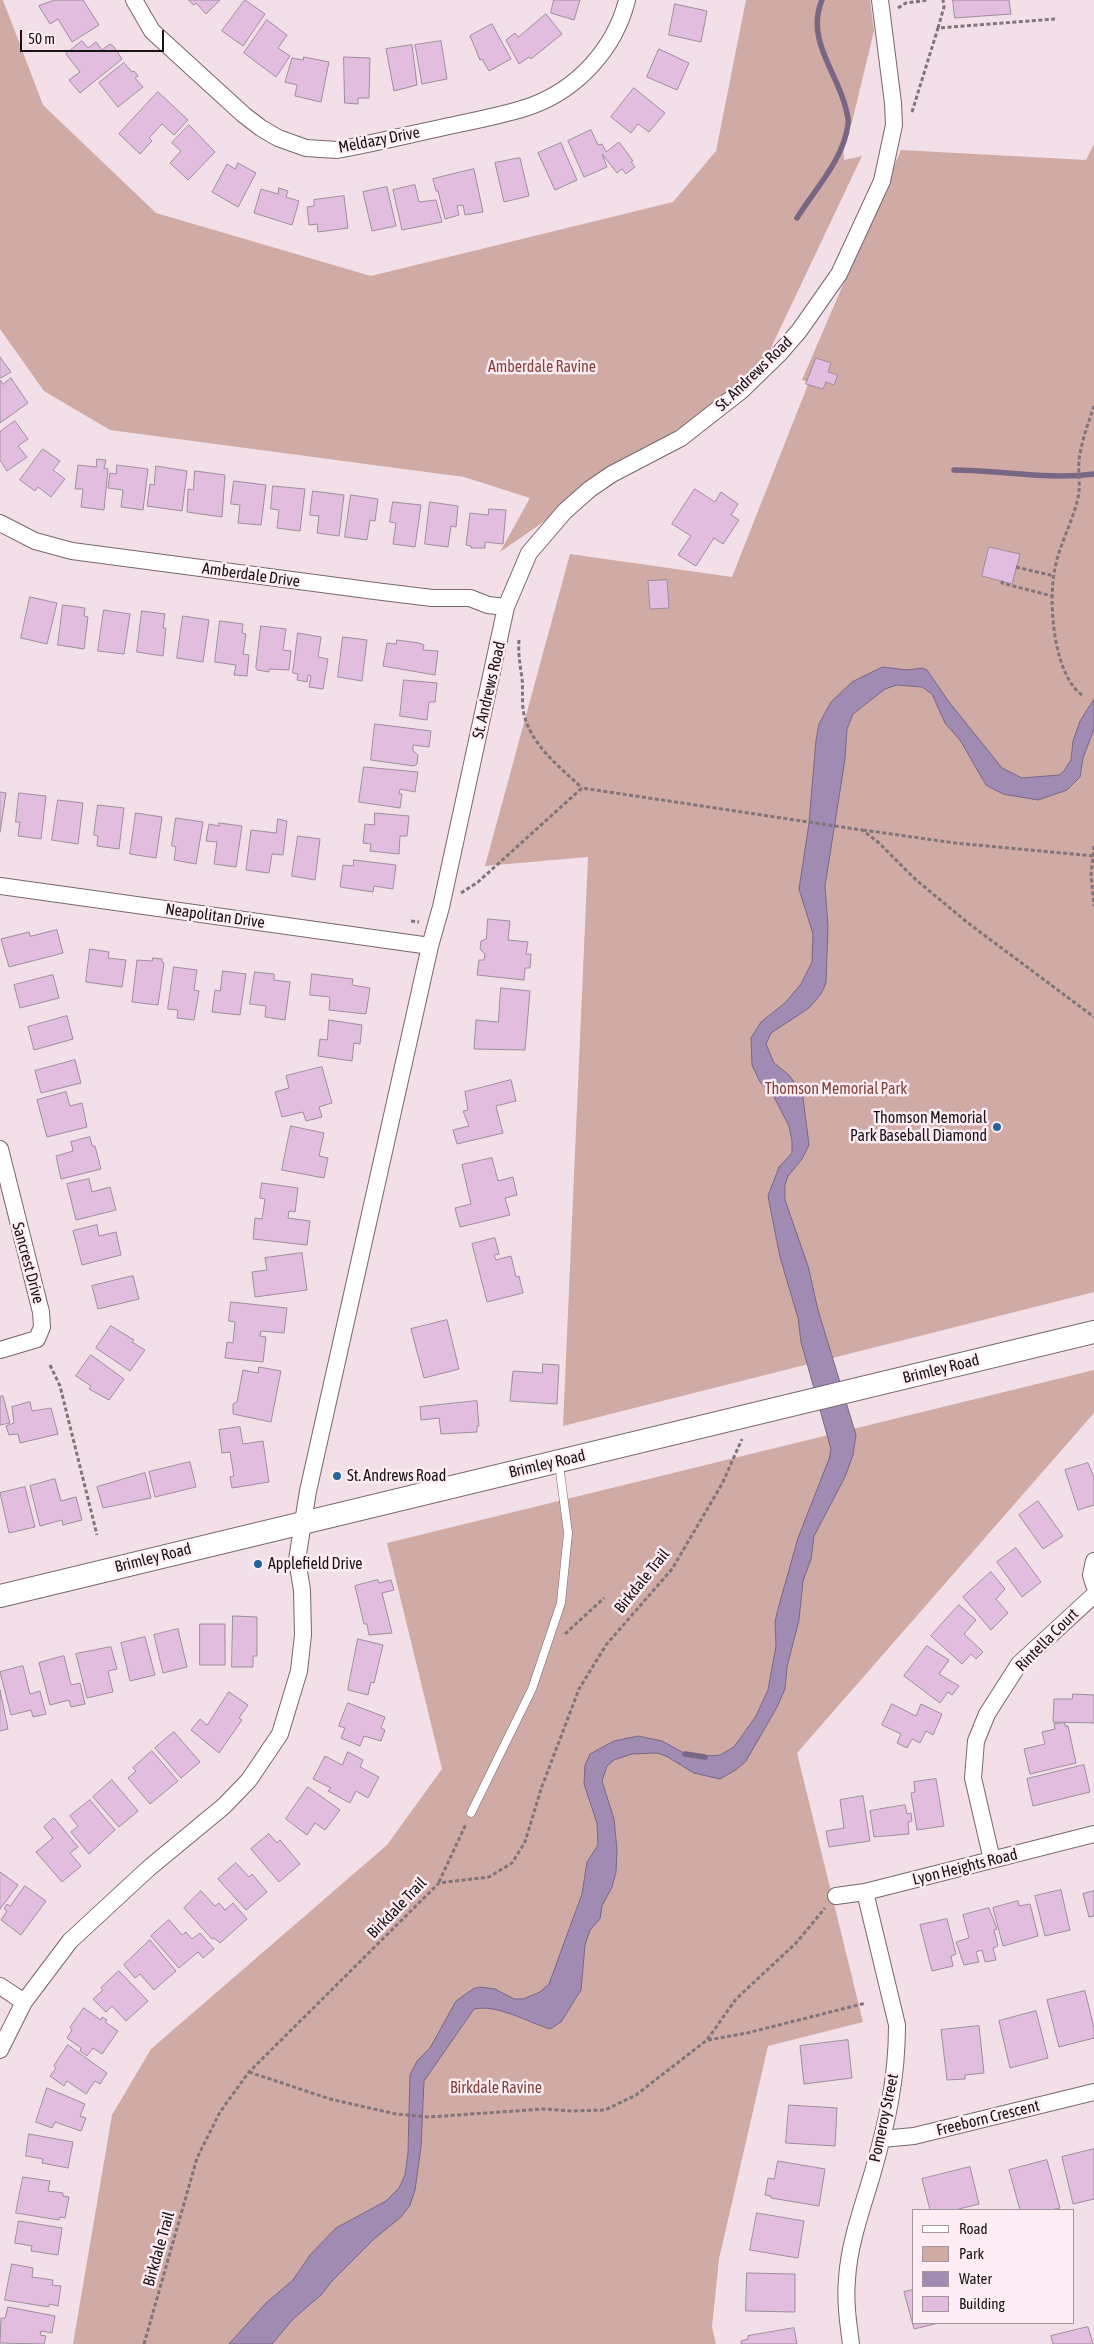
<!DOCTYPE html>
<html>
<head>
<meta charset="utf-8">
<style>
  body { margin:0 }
  #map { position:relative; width:1094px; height:2344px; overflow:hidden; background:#f3dfe8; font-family:"Asap Condensed",sans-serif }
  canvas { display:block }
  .legend { position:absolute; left:912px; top:2209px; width:162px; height:115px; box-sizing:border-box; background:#feedf4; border:1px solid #a2969b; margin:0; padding:6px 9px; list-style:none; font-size:15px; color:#191316 }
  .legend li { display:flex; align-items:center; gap:10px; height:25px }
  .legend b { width:25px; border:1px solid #a2969b }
  .scale { position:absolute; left:20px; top:30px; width:144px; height:22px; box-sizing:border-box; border:2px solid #191316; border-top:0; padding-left:6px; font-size:15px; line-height:18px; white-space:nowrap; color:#191316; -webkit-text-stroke:4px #feedf4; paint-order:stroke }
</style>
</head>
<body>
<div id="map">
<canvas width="1094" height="2344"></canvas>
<ul class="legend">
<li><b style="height:6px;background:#fff"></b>Road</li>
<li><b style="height:14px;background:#d0aaa4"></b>Park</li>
<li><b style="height:14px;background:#a08bb3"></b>Water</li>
<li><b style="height:14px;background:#e2bddf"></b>Building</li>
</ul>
<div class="scale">50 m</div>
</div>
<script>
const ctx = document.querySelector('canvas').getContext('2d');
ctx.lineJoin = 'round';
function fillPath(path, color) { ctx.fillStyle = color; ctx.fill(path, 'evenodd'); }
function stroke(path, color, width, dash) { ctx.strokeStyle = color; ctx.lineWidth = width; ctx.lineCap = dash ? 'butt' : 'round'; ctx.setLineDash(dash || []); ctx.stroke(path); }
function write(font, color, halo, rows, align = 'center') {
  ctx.font = font + ' "Asap Condensed",sans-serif'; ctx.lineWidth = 5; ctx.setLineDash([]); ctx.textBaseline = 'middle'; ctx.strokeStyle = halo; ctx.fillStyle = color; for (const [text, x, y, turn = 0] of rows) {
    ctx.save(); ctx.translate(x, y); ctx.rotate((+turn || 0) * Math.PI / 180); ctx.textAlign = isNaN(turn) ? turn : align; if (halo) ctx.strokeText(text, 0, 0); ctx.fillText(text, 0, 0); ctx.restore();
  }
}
fillPath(new Path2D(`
  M0,0H3L43,105L156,213L371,276L673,202L716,151L746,0H870L874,31L852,122L843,144L844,160L862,156L759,373L500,552L530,498L464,477L110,430L44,391L0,329Z
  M1094,144V1292L563,1426L588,857L485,866L570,554L732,577L809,382L802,380L901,150L1086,160Z
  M1094,1370V1413L797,1753L863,2022L768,2046L719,2259L712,2327L716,2344H73L112,2115L151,2049L387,1845L442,1769L387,1543Z`), '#d0aaa4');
const water = new Path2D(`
  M883,667L907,670L922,668L927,670L949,702L1002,768L1022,778L1059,775L1064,771L1071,760L1073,741L1080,721L1094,699V729L1083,758L1080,777L1067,790L1038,800L1003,794L986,785L960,740L945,723L932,694L922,687L897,685L885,689L853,714L847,729L845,759L825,886L828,926L826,983L821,994L809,1008L771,1033L766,1044L774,1063L789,1075L800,1090L803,1098L809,1145L802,1159L788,1176L785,1185V1200L808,1266L818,1310L856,1435L853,1455L845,1477L814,1536L811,1559L803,1581L799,1620L787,1667L785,1689L777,1707L746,1761L737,1769L720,1779L694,1773L666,1756L657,1753L632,1754L614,1760L607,1766L602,1781L614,1819L617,1850L616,1872L612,1887L602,1906L600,1919L590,1930L585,1945L581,1990L561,2022L550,2029C528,2022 497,2004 474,2009L424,2081L421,2147L415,2190L410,2205L401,2217L374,2239L332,2281L321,2295L293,2319L272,2344H229L266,2303L293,2280L310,2255L336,2228L386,2201L399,2188L405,2175L408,2153L410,2075L417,2061L430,2048L456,2001L473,1989L480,1987L495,1989L514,1999H523L540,1992L549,1984L582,1894L587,1862L598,1845L597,1823L584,1784L585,1765L590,1754L614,1741L638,1736L662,1741L691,1757L720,1755L734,1747L756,1716L768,1690L776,1646L775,1622L778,1609L798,1538L829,1459L831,1449L801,1342L798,1318L780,1257L768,1196L779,1167L792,1153V1141L789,1126L773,1095L760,1082L752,1065L751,1038L761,1022L785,1003L801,984L812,962L813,934L799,889L809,823L816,740L819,724L831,702L852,682Z`);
fillPath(water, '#a08bb3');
stroke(water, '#786784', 1);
stroke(new Path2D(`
  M797,218C815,189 844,159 848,124C849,119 847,114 846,109C838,73 805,40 822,0
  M954,470C1000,470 1048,480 1094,474
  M685,1754L705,1757`), '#786784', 5.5);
const building = new Path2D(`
  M55,0H83L99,25L72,42L58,19L50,24L39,6Z
  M189,0H220L206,14L196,3L194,5Z
  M245,0L265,14L243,46L222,31Z
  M554,0H580L574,20L551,13Z
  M953,0H1009L1011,14L955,18Z
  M675,4L707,11L701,42L669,35Z
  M546,14L562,34L531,59L529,57L519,64L506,40L515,33L518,37Z
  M267,20L287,35L278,48L290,56L276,77L244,53Z
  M492,24L511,59L489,71L482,59L480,60L470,36Z
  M82,41L88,48L96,42L102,50L110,44L114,47L122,59L80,93L69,80L80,72L66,54Z
  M441,41L447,79L422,84L415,45Z
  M412,45L417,85L394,91L386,49Z
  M659,49L689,63L677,90L647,77Z
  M304,57L329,62L321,102L295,96L297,85L285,82L292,58L303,60Z
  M344,57L370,58L369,98H358V104L345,103Z
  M124,63L132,72L134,71L138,76L135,78L143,87L118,107L99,83Z
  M634,88L665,113L649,132L638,124L631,133L611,117Z
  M158,92L188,120L174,135L162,124L149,138L152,141L140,154L119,134Z
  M189,125L215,152L188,180L170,163L181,151L172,143Z
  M591,130L598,145L602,144L606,152L619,142L633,161L631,162L635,167L626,174L622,169L617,173L602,154L607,167L584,177L568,141Z
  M561,143L577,180L555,190L538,153Z
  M520,158L529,196L504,202L495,163Z
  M238,163L256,173L238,207L212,192L227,164L235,169Z
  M474,169L483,212L465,215L463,205L457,206L459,215L445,219L438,191H436L433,179Z
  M415,185L419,202L436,200L442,222L402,230L393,190Z
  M387,187L396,226L372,231L363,192Z
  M279,188L288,191L286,197L299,201L292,225L254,213L261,189L278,194Z
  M344,196L348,228L318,232L317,224L309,225L307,207L314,206V200Z
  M0,357L11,372L1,378L0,377Z
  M816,358L831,363L828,372L838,375L834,385L826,382L823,389L806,384Z
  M11,378L28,403L0,423V380L3,384Z
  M15,421L28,439L18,446L27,457L7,471L0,460V432Z
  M43,449L60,461L53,470L65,479L51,497L38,487L35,491L20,480Z
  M97,459L106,460L104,468L108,469L104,510L81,507L83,489H75L78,465L96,467Z
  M117,465L148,469L143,510L121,507L123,490L108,488L110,473L116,474Z
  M156,466L187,471L182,511L147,506L150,484L154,485Z
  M195,471L225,475L222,517L187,512L188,489L193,490Z
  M234,481L266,485L261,525L238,523L240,505L231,504Z
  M273,486L305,489L300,531L277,528L279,510L271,509Z
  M695,489L715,502L721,492L738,504L731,515L739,520L723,544L714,538L696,566L678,555L691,536L672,524Z
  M313,491L344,495L339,536L317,533L319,516L310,515Z
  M351,495L378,499L375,521L370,520L367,540L345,537Z
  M393,502L421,505L415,547L393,544L396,523L390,522Z
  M430,502L458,506L456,527L451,526L448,547L425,544Z
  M489,509L506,510L503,544L485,542V548H471V546L466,545L470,513L488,515Z
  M989,547L1020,554L1012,584L982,576Z
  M667,580L669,608L650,609L648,581Z
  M30,597L57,603L47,644L21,638Z
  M63,605L85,608L84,616L88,617L84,649L58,645Z
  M104,610L130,614L124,654L98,651Z
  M142,611L165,614L163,628H166L163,656L137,652Z
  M183,616L209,620L203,662L177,658Z
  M220,621L243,624L242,633L246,634L243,654L249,655L247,676L234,675L236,665L215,662Z
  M261,626L286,629L283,650L291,651L289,670L269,669V672L257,670L256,668Z
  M298,633L321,637L318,657L328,659L323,689L309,687L311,676L308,675L307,682L297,680L298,674L293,673Z
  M343,637L367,640L362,681L338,677Z
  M397,640L419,643L424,645L423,650L438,651L435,675L383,666L387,643L396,644Z
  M404,680L437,683L435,702H429L427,720L400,716Z
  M375,724L431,731L429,747L413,745V751L418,755L417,764L414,766L371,760Z
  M364,767L418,772L415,792L400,789L399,794H402L400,808L359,802Z
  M0,792L6,793L0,832Z
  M19,793L46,796L41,839L18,836L20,822H16Z
  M58,800L83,803L78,844L52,840Z
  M98,805L124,808L119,849L97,846L98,836L94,835Z
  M136,813L162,817L156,858L130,854Z
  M375,813L409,816L407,836H400L399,854L370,851L371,844L363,843L365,824L374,825Z
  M176,818L203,822L196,864L174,860L176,847L172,846Z
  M278,819L287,821L283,855L272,854L269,873L246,870L251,830L276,833Z
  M219,823L242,826L236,867L214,864L217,842L206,841L209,824L219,826Z
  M298,836L320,839L315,880L292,876Z
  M354,860L396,865L393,889L374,886L373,892L340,887L343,865L353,866Z
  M488,919L510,921L508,940L528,942L526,954H531L530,968H525L524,980L477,975L479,960H484L485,954L480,949L481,941L486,939Z
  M57,930L63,953L9,967L1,939L29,932L30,936Z
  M90,949L109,952L108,958L126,960L122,987L86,982Z
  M153,958L162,959V962L164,963L158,1005L132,1002L137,960L152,961Z
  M174,967L197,970L194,990L199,991L194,1020L177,1018L178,1010L168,1009Z
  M223,971L246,974L240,1015L212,1012L215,990L220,991Z
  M255,972L274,974V980L290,982L285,1020L265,1017L266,1006L250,1004Z
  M312,974L353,979L352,985L370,988L366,1014L329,1010L330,997L310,995Z
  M53,975L59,998L20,1008L14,985Z
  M501,988L530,991L525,1050L474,1049L476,1020L498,1022Z
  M67,1016L73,1039L34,1050L28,1027Z
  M329,1020L362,1025L360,1044L354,1043L352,1061L318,1056L320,1039L327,1040Z
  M75,1060L81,1083L41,1093L35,1071Z
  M322,1067L332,1103L319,1107L322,1117L306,1121L303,1112L282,1117L275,1092L289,1088L286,1076Z
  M511,1080L516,1101L496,1106L503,1133L457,1144L453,1130L469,1126L463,1111L468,1110L465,1092Z
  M66,1092L70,1106L82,1103L87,1127L47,1137L37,1100Z
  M291,1126L324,1133L319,1156L328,1158L324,1178L282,1170Z
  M90,1137L92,1146H95L101,1169L61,1179L56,1156L73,1151L71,1142Z
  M492,1158L498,1181L513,1177L517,1195L505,1198L510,1215L460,1227L455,1208L471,1204L462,1165Z
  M89,1179L92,1192L110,1187L116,1210L76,1220L67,1184Z
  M262,1183L298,1188L295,1212L289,1211L288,1218L310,1221L307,1245L253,1239L255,1218L262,1219L265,1199L260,1198Z
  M97,1225L99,1236L116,1232L121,1255L82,1265L73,1231Z
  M495,1238L499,1254L494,1255L496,1260L511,1256L516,1277L519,1276L523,1293L487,1302L472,1244Z
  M302,1253L307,1290L255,1297L252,1272L267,1270L265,1258Z
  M133,1276L139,1299L98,1309L92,1286Z
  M231,1302L287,1308L284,1333L261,1331L260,1336L266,1337L263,1362L225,1358L227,1342L233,1343L235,1322L229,1321Z
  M447,1320L459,1369L424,1378L411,1329Z
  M111,1326L134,1340L132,1342L145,1350L130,1371L96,1348Z
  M91,1355L124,1379L109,1400L89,1389L91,1386L76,1376Z
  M543,1364L559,1365L557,1404L510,1401L513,1371L542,1373Z
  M259,1367L281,1371L271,1422L233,1414V1404L237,1402L243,1370L258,1373Z
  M3,1396L10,1423L0,1425V1397Z
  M477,1401L479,1426H477V1432L441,1434L439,1418L421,1420L420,1407Z
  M30,1402L32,1411L51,1408L58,1434L20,1443L18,1434L9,1435L6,1426L14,1423L12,1407Z
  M240,1427L243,1444L263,1441L269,1482L232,1488L230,1477L234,1476L230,1452L222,1453L219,1430Z
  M190,1462L196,1487L155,1497L149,1472Z
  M1088,1463L1094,1477V1505L1078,1510L1065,1470Z
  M145,1473L151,1498L103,1508L97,1487Z
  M55,1479L61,1501L76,1497L82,1520L63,1525L62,1520L40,1526L30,1486Z
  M25,1487L35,1527L9,1533L0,1493Z
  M1038,1501L1063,1536L1043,1549L1019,1515Z
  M1016,1548L1041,1582L1022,1597L997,1562Z
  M991,1572L1005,1589L996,1599L1008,1613L991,1630L963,1597Z
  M378,1580L379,1583L391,1580L394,1590L382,1593L392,1633L369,1635L367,1624H364L355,1586Z
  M959,1605L976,1620L964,1634L983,1652L976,1659L971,1654L962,1664L931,1636Z
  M233,1616L257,1617V1656H253V1667H232Z
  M200,1624H225V1665H200Z
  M178,1629L187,1667L163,1673L154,1635Z
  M145,1637L155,1675L130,1681L121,1643Z
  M358,1639L383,1645L374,1683L371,1682L368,1695L348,1690Z
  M927,1646L949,1660L939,1674L959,1686L952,1695L948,1692L940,1703L904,1676Z
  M111,1647L117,1669L108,1671L113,1692L87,1698L76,1654Z
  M64,1656L71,1685L80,1683L85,1704L71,1707L69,1700L50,1705L39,1663Z
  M23,1666L30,1694L40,1691L46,1714L33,1717L31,1710L11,1715L0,1672Z
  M0,1690L8,1729L0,1731Z
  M229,1692L248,1705L239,1718L242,1720L219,1753L191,1730L200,1719L207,1725Z
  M1073,1694L1094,1695V1723L1053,1722L1054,1699H1072Z
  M348,1703L385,1717L381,1728L385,1730L381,1741L364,1736L360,1746L341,1738L345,1728L339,1726Z
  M892,1704L916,1716L921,1704L942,1714L933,1735L926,1731L920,1743L912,1739L907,1748L897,1743L901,1734L882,1725Z
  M1065,1723V1726H1068L1076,1763L1030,1774L1024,1749L1045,1744L1042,1732L1055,1729L1054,1724Z
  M174,1732L200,1762L181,1778L155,1748Z
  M152,1751L178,1781L150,1804L128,1778L136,1771L133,1768Z
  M348,1752L363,1760L360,1767L379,1777L368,1798L356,1791L350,1803L328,1791L331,1788L313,1779L325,1756L342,1765Z
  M1084,1765L1090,1792L1033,1806L1027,1779Z
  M936,1779L944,1826L917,1830L911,1793L915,1792L914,1782Z
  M112,1780L138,1811L119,1827L93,1797Z
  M308,1787L340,1810L325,1830L315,1823L307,1835L286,1819Z
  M863,1796L870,1841L829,1847L826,1831L844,1828L840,1800Z
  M90,1800L115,1830L89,1854L71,1832L78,1826L70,1816Z
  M905,1805L907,1814L911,1813L912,1821L908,1822L909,1834L874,1837L870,1811Z
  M54,1818L78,1847L70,1853L81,1866L62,1882L36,1852L53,1838L44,1827Z
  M269,1834L277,1843L280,1840L300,1864L279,1882L251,1849Z
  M236,1863L249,1877L252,1874L267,1892L246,1910L218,1879Z
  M0,1872L18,1885L0,1909Z
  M25,1886L46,1901L21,1935L1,1920L7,1911L4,1909L7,1904L10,1906Z
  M1061,1890L1070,1930L1045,1936L1035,1896Z
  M201,1891L215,1906L219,1903L225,1910L233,1903L247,1919L220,1943L214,1938L212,1939L184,1908Z
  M1094,1891V1916L1089,1917L1083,1894Z
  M1018,1901L1019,1906L1030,1904L1038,1936L1003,1946L993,1908Z
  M989,1908L997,1929L994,1930L998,1946L993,1948L996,1960L985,1962L982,1950L976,1952L979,1962L964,1965L956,1942L969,1938L963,1915Z
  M947,1919L956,1954L951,1956L953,1966L932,1971L920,1925Z
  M169,1920L182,1935L186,1932L192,1939L200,1933L214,1949L203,1958L198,1952L179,1968L151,1936Z
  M150,1940L176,1971L154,1990L140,1974L135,1978L124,1965Z
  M119,1971L148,2001L126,2021L112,2006L106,2012L93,1999L103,1990L101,1988Z
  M1085,1991L1094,2028V2038L1059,2047L1047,2000Z
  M84,2008L101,2020L102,2017L107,2020L105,2022L118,2031L102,2054L93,2048L87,2056L80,2051L81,2048L67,2038L72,2030L70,2028Z
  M1036,2011L1048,2058L1010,2068L999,2021Z
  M979,2026L984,2073L965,2075V2079L947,2080L941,2030Z
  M848,2040L852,2078L804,2084L800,2046Z
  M68,2045L107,2073L100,2084L95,2081L86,2094L67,2081L64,2086L50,2076L56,2068L54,2066Z
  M47,2088L85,2104L80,2116L86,2118L81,2131L55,2122L52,2128L36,2122Z
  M789,2105L837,2108L835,2146L786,2143Z
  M29,2134L73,2142L68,2168L42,2163L43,2159L26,2156Z
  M1094,2149V2199L1073,2204L1062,2157Z
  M1047,2160L1060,2208L1050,2210H1020L1009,2170Z
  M778,2161L825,2169L819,2206L771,2198V2196L765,2195L768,2178L774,2179Z
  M970,2167L979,2204L955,2210H930L922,2179Z
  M23,2177L50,2181L48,2191L63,2193V2196L69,2197L65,2218L60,2217L59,2220L16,2213Z
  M757,2213L804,2221L798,2258L750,2250Z
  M19,2221L62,2228L58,2255L31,2251L32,2246L15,2243Z
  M12,2264L33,2268L32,2277L53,2280L52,2285L61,2286L58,2306L49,2304V2307L5,2300Z
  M747,2273L795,2274V2312L746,2311Z
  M913,2290V2323H939L914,2329L904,2292Z
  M8,2307L55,2316L52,2333L41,2331L40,2335L46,2336L44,2344L0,2343L1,2318H5Z
  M1088,2327L1093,2344H1053L1051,2336Z
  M794,2328L797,2344H741V2341L748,2339V2336Z`);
fillPath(building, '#e2bddf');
stroke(building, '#9c8e9b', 1);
const lane = new Path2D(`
  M471,1813L532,1689L561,1603L568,1533L559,1464`);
const street = new Path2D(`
  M134,0L152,31L244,115L261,128L278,138L306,148L337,150C375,143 412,134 449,126C477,120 505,115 531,106C578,89 615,48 627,0
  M0,523L35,541L72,551L375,591L432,598H470L488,605L506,607
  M0,886L430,946
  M0,1149L41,1312L42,1327L37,1339L0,1350
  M1094,1561L1091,1575L1094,1585
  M992,1860L973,1778L976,1741L987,1714L1019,1664L1094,1595
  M836,1896L865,1892L1094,1834
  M0,1986L24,2002
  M0,2050L24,2002L70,1941L149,1868L224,1806L249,1780L280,1734L299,1671L303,1635L302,1590L297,1560L308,1491L430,946L441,907L506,607L529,553L565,511L590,489L612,474L681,438L741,391L779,354L799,331L839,274L882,181L894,125L893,103L880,0
  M882,2139L914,2136L1094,2092
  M851,2344C848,2322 845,2301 847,2279C849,2244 862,2209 872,2175C887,2122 897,2080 897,2025L865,1892`);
const secondary = new Path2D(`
  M0,1596L1094,1332`);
stroke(lane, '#78666e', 9);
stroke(street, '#78666e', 18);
stroke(secondary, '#78666e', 24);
stroke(new Path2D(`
  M898,8L906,3L929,0
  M938,28L944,7L943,0
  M912,112L938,28L1055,19
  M1016,567L1054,576
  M1003,581L1002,583L1052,596
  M519,640C518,654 520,665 522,678C523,688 522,699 523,709C528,743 559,766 582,788
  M1082,695C1053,674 1048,601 1055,568C1060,542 1075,518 1079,492C1080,482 1078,471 1079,461C1081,442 1088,424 1094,406
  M863,830L955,843L1094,856
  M1094,846L1091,875L1094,906
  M461,893L478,882L582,788L862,830L878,842L915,879L968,923L1094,1017
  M411,921L419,922
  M50,1365L60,1386L97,1535
  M565,1634L604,1598
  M439,1882L466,1824
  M708,2040L747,2033L866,2003
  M249,2072L330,2099L396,2114L429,2117L543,2109L572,2111L605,2110L636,2095L707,2040L736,1999L796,1943L825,1908
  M144,2344L197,2158L220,2112L249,2072L439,1883L489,1877L512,1863L525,1842L541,1789L579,1689L606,1645L672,1569L722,1484L742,1439`), '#81757b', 3, [4, 2.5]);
stroke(lane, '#fff', 8);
stroke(street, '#fff', 16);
stroke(secondary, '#fff', 22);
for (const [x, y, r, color] of [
  [997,1127,5,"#26659b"],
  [337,1476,5,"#26659b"],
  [258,1564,5,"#26659b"]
]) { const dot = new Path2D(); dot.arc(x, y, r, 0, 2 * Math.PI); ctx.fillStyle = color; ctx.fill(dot); stroke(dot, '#feedf4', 2); }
write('16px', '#191316', '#feedf4', [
  ["Meldazy Drive",379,140,-11],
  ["St. Andrews Road",754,374,-44],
  ["Amberdale Drive",251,575,8],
  ["St. Andrews Road",489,690,-77],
  ["Neapolitan Drive",215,916,8],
  ["Sancrest Drive",28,1263,75],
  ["Brimley Road",941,1369,-14],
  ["Brimley Road",547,1464,-13],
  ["Brimley Road",153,1558,-14],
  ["Birkdale Trail",642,1581,-51],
  ["Rintella Court",1047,1640,-45],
  ["Lyon Heights Road",965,1867,-14],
  ["Birkdale Trail",397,1908,-46],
  ["Pomeroy Street",884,2118,-78],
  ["Freeborn Crescent",988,2118,-14],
  ["Birkdale Trail",159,2249,-74]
]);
write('16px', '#844239', '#feedf4', [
  ["Amberdale Ravine",542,367],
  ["Thomson Memorial Park",836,1089],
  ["Birkdale Ravine",496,2088]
]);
write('16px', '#191316', '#feedf4', [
  ["Thomson Memorial",987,1118,"right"],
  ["Park Baseball Diamond",987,1136,"right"],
  ["St. Andrews Road",347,1476],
  ["Applefield Drive",268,1564]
], 'left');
</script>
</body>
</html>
